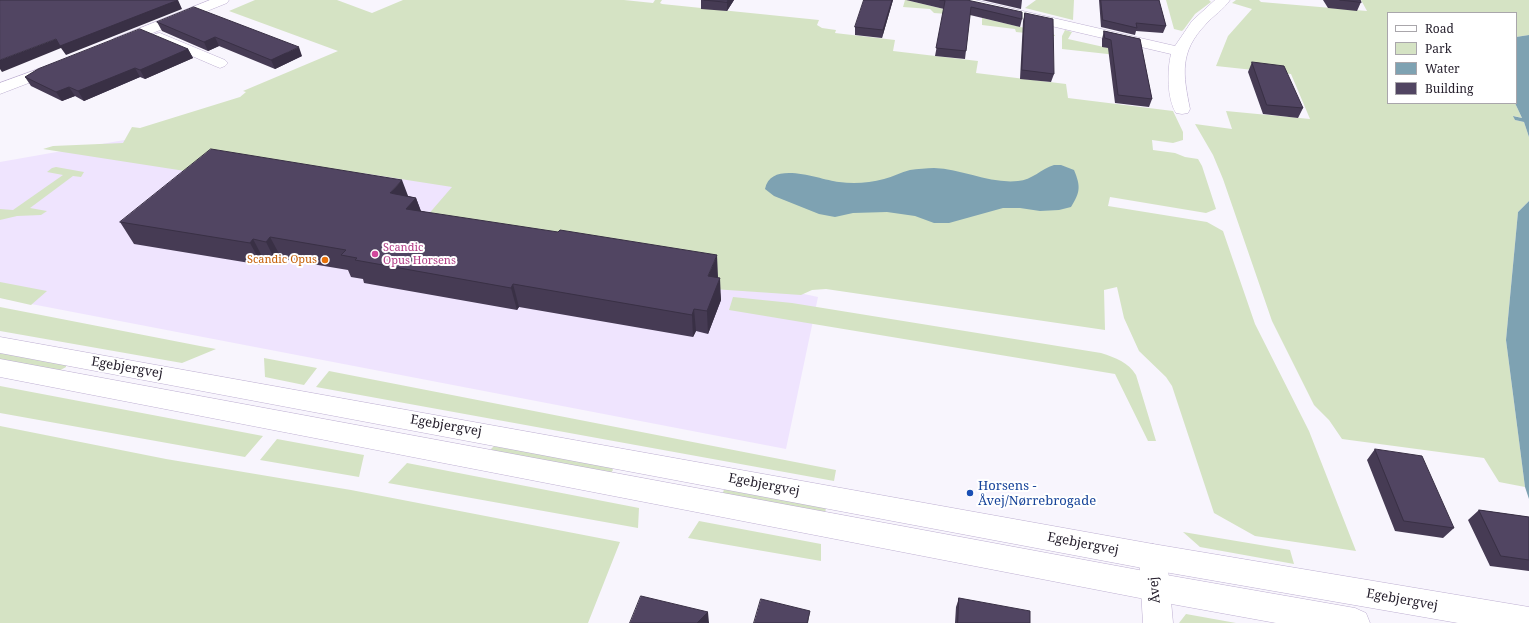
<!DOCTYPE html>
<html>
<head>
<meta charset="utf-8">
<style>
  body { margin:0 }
  #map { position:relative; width:1529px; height:623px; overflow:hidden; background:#f8f5fd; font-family:"Noto Serif",serif }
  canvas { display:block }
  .legend { position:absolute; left:1387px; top:12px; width:130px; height:92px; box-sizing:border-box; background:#fff; border:1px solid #a9a6ab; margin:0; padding:5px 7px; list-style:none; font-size:12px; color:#27212e }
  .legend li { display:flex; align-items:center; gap:8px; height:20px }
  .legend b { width:20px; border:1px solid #a9a6ab }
</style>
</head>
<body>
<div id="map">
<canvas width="1529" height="623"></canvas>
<ul class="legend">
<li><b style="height:5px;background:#fff"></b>Road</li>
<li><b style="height:11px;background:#d5e3c4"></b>Park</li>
<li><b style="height:11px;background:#7ea2b2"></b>Water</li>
<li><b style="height:11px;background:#514562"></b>Building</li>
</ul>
</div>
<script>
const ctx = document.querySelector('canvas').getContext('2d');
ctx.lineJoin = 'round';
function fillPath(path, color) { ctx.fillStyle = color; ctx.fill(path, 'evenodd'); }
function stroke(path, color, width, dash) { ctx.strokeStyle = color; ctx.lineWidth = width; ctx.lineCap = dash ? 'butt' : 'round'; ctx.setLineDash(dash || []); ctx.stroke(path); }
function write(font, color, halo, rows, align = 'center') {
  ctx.font = font + ' "Noto Serif",serif'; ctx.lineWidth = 4; ctx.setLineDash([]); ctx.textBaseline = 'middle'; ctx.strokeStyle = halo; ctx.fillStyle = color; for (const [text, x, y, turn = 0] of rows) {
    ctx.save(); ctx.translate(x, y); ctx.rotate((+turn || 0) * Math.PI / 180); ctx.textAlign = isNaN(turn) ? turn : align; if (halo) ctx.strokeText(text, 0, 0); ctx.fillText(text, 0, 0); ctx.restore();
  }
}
fillPath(new Path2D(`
  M130,139H347L790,291L818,297L786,449L0,298V162Z`), '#efe4fe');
fillPath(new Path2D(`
  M255,0H337L372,13L403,0H624L653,3L655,0H662L660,3L662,4L819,20L817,25L822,28L836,30L835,33L895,40L893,51L978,61L976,73L1066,84L1068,98L1173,111L1183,132V140L1173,143L1152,140L1153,150L1175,153L1185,157L1198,159L1202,166L1216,209L1206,213L1110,197L1108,206L1207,222L1223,231L1255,324L1309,431L1356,551L1255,536L1214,513L1172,386L1166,377L1139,351L1124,318L1117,287L1104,290L1105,330L826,289L812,290L801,295L713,289L414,231L452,187L362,173L347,188L185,171L43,149L53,146L123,143L132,127L140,128L240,97L246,92L243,91L338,51L229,11Z
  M905,0H906L973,16L934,13L930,9L903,7Z
  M1036,0H1074L1073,20L1025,8Z
  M1166,0H1209L1211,2L1195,14L1184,29L1182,31L1174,29Z
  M1236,0H1259L1261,2L1367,11L1361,0H1529V35L1516,37V13H1388V103H1515L1522,118L1514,116L1515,120L1524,122L1529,137V201L1518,212L1506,340L1525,487L1499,482L1484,458L1342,439L1329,420L1314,405L1272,321L1223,179L1213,155L1195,124L1232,129L1226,111L1310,119L1291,74L1216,66L1228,36L1252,9L1232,3Z
  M982,18L1055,35V36L1016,32L1015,29L982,25Z
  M1065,30L1072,32L1068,39L1144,56V58L1062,49V36Z
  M56,167L84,172L81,177L73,176L30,208L47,211L41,215L17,216L0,220V209L13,210L63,175L47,172L52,168Z
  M0,282L47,291L31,305L0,298Z
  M733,297L792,303L1101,353C1116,358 1128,362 1136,375L1156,441H1148L1115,374L729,310Z
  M0,307L200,346L216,349L182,363L0,331Z
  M0,352L66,364V367L57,372L0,361Z
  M264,358L317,368L304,385L265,377Z
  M329,371L836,470L834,481L316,387Z
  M0,386L263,436L245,457L0,413Z
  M0,426L166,459L351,490L620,542L588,623H0Z
  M277,439L364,455L359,477L260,460Z
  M494,446L611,466L613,470L611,473L493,453L491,449Z
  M407,463L639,508L638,528L388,483Z
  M724,489L823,505L826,508L825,513L725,496L723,493Z
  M699,521L821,544V561L688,538Z
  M1183,532L1290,550L1294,564L1200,547Z
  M1186,614L1236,623H1179Z`), '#d5e3c4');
fillPath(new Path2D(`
  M1529,35V137L1524,122L1515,120L1513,116L1522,118L1515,103L1516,37Z
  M1054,165H1061L1074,170C1081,187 1080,192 1071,207L1059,210L1040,211L1020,208H1003L949,223H934L915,216L887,212L853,213L835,217L819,214L774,196L765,189C771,159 820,180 839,182C854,184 869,183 884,179C893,177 901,172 910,170C917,169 927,168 934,168C963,169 990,184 1018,181C1032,180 1041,169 1054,165Z
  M1529,201V499L1525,487L1506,340L1518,212Z`), '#7ea2b2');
const minor = new Path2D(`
  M210,0H229L227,3L123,45L118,46L113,45L111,42L113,39Z
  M950,0H975L1175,46L1192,21L1215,0H1230C1224,9 1213,16 1206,24C1179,52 1183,74 1190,109L1188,113L1182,114L1176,113C1167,99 1167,70 1171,54L957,4L952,3Z
  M160,33L225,60L228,63L225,66L220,68L215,66L155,40L153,37L155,34Z
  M55,63L60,65L63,68L60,71L0,94V83Z
  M1153,544L1163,548L1167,557L1173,623H1143L1139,557L1143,548Z`);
const tertiary = new Path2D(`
  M0,337L1153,544L1529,607V623H1458L1153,570L0,353Z
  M0,359L1155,573L1355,608L1366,613L1370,623H1276L1155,601L0,377Z`);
stroke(minor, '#bdafd1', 1);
stroke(tertiary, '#bdafd1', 1);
fillPath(minor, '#fff');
fillPath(tertiary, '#fff');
fillPath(new Path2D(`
  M701,0H734L727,11L701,9Z
  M864,0H893L882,38L855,35V27Z
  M906,0H967L1022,19L1020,27L970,15L965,59L935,56L944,9Z
  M982,0H1022L1021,9Z
  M1099,0H1159L1166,26L1163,33L1136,31L1135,35L1101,27Z
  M1323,0H1360L1361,2L1357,11L1328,8Z
  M1025,13L1054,74L1051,82L1020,79L1023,21Z
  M157,22L302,56L275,69L219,46L208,51L162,31Z
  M1104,31L1140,39L1152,99L1149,107L1115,103L1108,48L1102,47V39Z
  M188,49L193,58L145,79L140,77L84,101L75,96L62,101L31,86L25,77Z
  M1252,62L1303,108L1298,118L1263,114L1248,72Z
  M408,196L416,198L421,211L718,278L721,300L708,334L696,331L693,337L519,307L517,310L364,283L363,279L351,277L348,270L282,259L277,264L265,262L262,265L134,244L120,222Z
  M1375,449L1454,528L1443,538L1395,531L1367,460Z
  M1479,510L1529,517V571L1490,566L1468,520Z
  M959,598L1030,623H955L956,607Z`), '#463b54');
fillPath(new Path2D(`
  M178,0L182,9L66,55L61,48L2,72L0,69V60L56,39Z
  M728,0H734L727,11V2Z
  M892,0H893L882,38L883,30Z
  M215,37L219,46L208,51L204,42Z
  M299,47L302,56L275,69L271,60Z
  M188,49L193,58L145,79L140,70Z
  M135,68L140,77L84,101L78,91Z
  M69,87L75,96L62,101L56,92Z
  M402,180L410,201L390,193Z
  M416,198L424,220L406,209Z
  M270,237L282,259L277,264L266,242Z
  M253,239L265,262L262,265L250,243Z
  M717,255L718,277L710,299L708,276Z
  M720,278L721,300L708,334L707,311Z
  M513,284L519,307L517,310L511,288Z
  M694,309L696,331L693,337L692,315Z
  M810,611L808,623H807Z
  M708,612L709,623H697Z`), '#393045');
const building = new Path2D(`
  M0,0H178L60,46L56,39L0,60Z
  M704,0H728L727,2Z
  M864,0H892L883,30L855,27Z
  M940,0H967L1022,12V19L971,7L966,51L936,48L945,1Z
  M1101,0H1159L1166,26L1136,23L1137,28L1103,20Z
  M1340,0H1360L1361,2Z
  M194,7L299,47L271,60L215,37L204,42L157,22Z
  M1025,13L1053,19L1054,74L1022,70Z
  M140,29L188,49L140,70L135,68L78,91L69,87L56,92L25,77L38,69Z
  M1104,31L1140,39L1152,99L1118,95L1111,40L1105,38Z
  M1252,62L1284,66L1303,108L1267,105Z
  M211,149L402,180L390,193L416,198L406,209L558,232L560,230L717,255L708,276L720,278L707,311L694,309L692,315L513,284L511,288L355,260L357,258L341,255L346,250L270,237L266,242L253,239L250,243L120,222Z
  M1375,449L1422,456L1454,528L1404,521Z
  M1479,510L1529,517V560L1501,556Z
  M641,596L708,612L697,623H630Z
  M959,598L1030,611V623H958Z
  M761,599L810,611L807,623H754Z`);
fillPath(building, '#514562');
stroke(building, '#393045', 1);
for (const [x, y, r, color] of [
  [375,254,4,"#d1479c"],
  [325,260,4,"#e8710a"],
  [970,493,4,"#1a4fb4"]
]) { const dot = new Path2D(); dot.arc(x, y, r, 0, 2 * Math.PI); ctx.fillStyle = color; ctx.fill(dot); stroke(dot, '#fff', 1.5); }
write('11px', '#b23c85', '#fff', [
  ["Scandic",383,248],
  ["Opus Horsens",383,261]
], 'left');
write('11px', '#c56008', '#fff', [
  ["Scandic Opus",317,260]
], 'right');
write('13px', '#27212e', '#fff', [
  ["Egebjergvej",127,368,10],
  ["Egebjergvej",446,426,10],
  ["Egebjergvej",764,485,11],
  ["Egebjergvej",1083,544,11],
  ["Åvej",1155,590,-95],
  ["Egebjergvej",1402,600,10]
]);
write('13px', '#164399', '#fff', [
  ["Horsens -",978,486],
  ["Åvej/Nørrebrogade",978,501]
], 'left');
</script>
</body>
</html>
